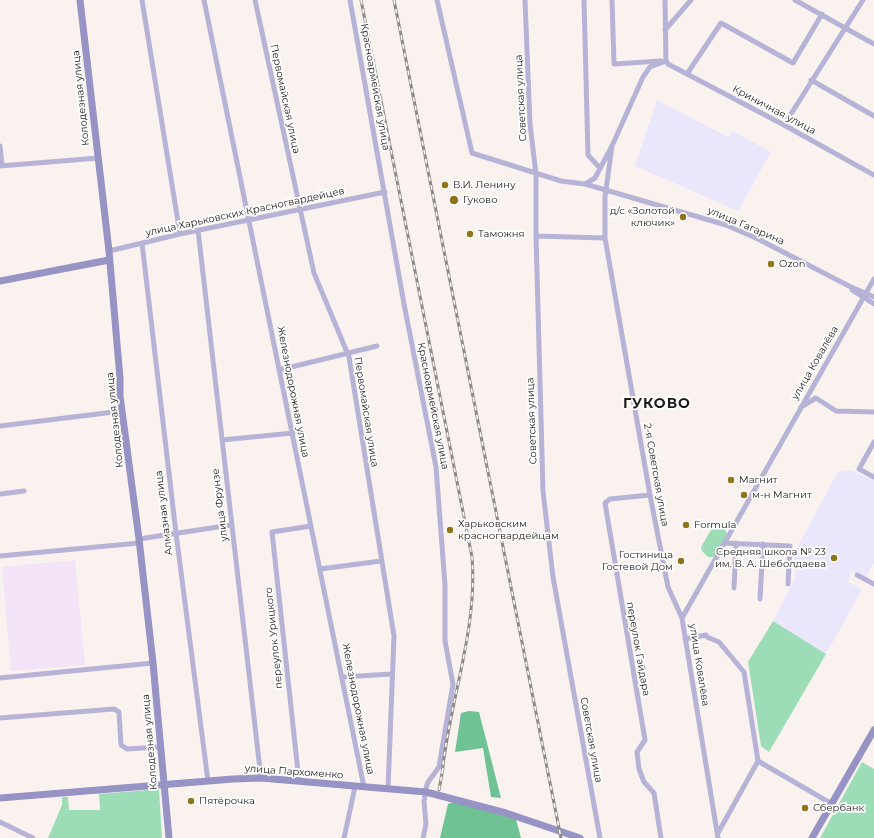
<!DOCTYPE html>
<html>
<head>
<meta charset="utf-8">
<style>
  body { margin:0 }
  canvas { display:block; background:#faf2ef }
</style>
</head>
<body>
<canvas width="874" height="838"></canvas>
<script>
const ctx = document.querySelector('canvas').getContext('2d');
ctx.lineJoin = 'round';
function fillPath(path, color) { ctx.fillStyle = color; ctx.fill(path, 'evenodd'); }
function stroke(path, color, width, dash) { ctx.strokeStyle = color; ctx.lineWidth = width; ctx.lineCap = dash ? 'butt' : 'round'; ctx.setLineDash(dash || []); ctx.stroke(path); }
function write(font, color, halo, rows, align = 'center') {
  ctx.font = font + ' Montserrat,sans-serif'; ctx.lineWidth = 3.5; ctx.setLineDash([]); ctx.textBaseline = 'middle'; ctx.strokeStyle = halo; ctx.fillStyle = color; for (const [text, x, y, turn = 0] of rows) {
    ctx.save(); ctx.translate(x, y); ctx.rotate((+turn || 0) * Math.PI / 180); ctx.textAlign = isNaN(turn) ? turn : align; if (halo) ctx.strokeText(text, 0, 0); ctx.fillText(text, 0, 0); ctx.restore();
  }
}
fillPath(new Path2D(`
  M657,100L728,137L732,131L771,152L738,211L635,166Z
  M851,470L868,478L874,471V563L866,577L852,571L848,581L862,590L826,654L773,621L795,577L794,553L838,472Z`), '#eae7fd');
fillPath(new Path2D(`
  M75,560L85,665L11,671L2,567Z`), '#f4e4f7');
fillPath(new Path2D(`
  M720,526L724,527L727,534L714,557H708L702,551L701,547L712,528Z
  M773,621L826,654L769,752L761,746L748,662Z
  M862,762L874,769V838H820Z
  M159,789L162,838H48L62,805V797H68L69,810H100L99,794Z`), '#9cddb7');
fillPath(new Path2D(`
  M469,711L479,712L501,798L491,797L483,748L455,752L461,713Z
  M455,801L516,819L521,838H440L448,804Z`), '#6ec293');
stroke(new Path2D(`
  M142,0L180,234
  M204,0L364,787
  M255,0L314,273L349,357L394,636L388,789
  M350,0L404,304L436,467L445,585V641L453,684L439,767L428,782L426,788L424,802L426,824L423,838
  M437,0L472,153L561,181L585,184L726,225L758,239L849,286L874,297
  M525,0L530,124L536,174V236L543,491L553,577L600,838
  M584,0L588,155L600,168
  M612,0L614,64L661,61
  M665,0L666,61
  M795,0L874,44
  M665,30L691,0
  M666,61L668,64L784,125L874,175
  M687,74L721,23L793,63L822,14
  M811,80L874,116
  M784,125L863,0
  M0,146L2,165
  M612,146L605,197V238L650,495L668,587L682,618
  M0,166L98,158
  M585,184L595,178L612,146L643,77L650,67L666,61
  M198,230L261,778
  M536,236L605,238
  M142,243L176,533L208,781
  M109,251L180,234L385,192
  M852,290L874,304
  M279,370L377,346
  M801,407L816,398L836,411L874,412
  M0,426L122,411
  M222,440L293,433
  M874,442L859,469L874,477
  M0,494L24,491
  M650,495L610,499L605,503L645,740L637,752L639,769L644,782L654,793L661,838
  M139,539L231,525
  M724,543L790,546L788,584
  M0,556L139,543
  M320,569L381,561
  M857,575L874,584
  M734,588L736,543
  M760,599L763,544
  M685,639L706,635L707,637L719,642L744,672L758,761L832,804
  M342,677L392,674
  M0,678L153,663
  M0,718L114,709L119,712L121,745L127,749L160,747
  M299,781L272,532L311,526
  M0,822L33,838
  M718,833L758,761
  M344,838L355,787
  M718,838L682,618L874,279`), '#b6b3d6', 5);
stroke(new Path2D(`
  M80,0L109,251L120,378V396L139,539L153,663L169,838
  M0,281L109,260
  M0,798L233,779L261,778L426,792L506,813L580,838
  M812,838L874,730`), '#9893c5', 7);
const rail = new Path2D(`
  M361,0L472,557C478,630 449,702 442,774
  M394,0L561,838
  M439,790L443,768`);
stroke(rail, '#8f8987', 3);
stroke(rail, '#fff', 1.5, [4.5]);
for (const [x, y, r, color] of [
  [445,185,4,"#8f7419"],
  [454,200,5,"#8f7419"],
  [683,217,4,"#8f7419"],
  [470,234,4,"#8f7419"],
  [771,264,4,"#8f7419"],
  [731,480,4,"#8f7419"],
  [744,495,4,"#8f7419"],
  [686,525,4,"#8f7419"],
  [450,530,4,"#8f7419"],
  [834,558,4,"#8f7419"],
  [681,561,4,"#8f7419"],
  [191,801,4,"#8f7419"],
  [805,808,4,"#8f7419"]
]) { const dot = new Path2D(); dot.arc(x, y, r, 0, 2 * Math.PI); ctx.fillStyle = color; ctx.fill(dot); stroke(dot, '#fff', 1.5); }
write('10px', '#1f1c1b', '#fff', [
  ["Красноармейская улица",375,87,80],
  ["Колодезная улица",81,98,-96],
  ["Советская улица",521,98,-93],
  ["Первомайская улица",285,99,78],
  ["Криничная улица",774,110,28],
  ["улица Харьковских Красногвардейцев",245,212,-12],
  ["улица Гагарина",746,226,23],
  ["улица Ковалёва",815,363,-60],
  ["Железнодорожная улица",293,392,79],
  ["Красноармейская улица",433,406,79],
  ["Первомайская улица",366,412,81],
  ["Колодезная улица",115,420,-96],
  ["Советская улица",532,421,-92],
  ["2-я Советская улица",656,475,80],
  ["улица Фрунзе",220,505,-97],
  ["Алмазная улица",164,513,-97],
  ["переулок Урицкого",274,638,-96],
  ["переулок Гайдара",638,649,80],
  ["улица Ковалёва",699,665,81],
  ["Железнодорожная улица",358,709,79],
  ["Советская улица",591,740,80],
  ["Колодезная улица",150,742,-95],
  ["улица Пархоменко",294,772,4]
]);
write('10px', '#1f1c1b', '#fff', [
  ["В.И. Ленину",453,185],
  ["Гуково",463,200],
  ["д/с «Золотой",675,211,"right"],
  ["ключик»",675,223,"right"],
  ["Таможня",478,234],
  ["Ozon",779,264],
  ["Магнит",739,480],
  ["м-н Магнит",752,495],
  ["Харьковским",458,524],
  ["красногвардейцам",458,536],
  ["Formula",694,525],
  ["Средняя школа № 23",826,552,"right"],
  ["им. В. А. Шеболдаева",826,564,"right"],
  ["Гостиница",673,555,"right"],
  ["Гостевой Дом",673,567,"right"],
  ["Пятёрочка",199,801],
  ["Сбербанк",813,808]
], 'left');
ctx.letterSpacing = '1px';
write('bold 14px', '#1f1c1b', '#fff', [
  ["ГУКОВО",657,404]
]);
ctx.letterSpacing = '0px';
</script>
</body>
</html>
